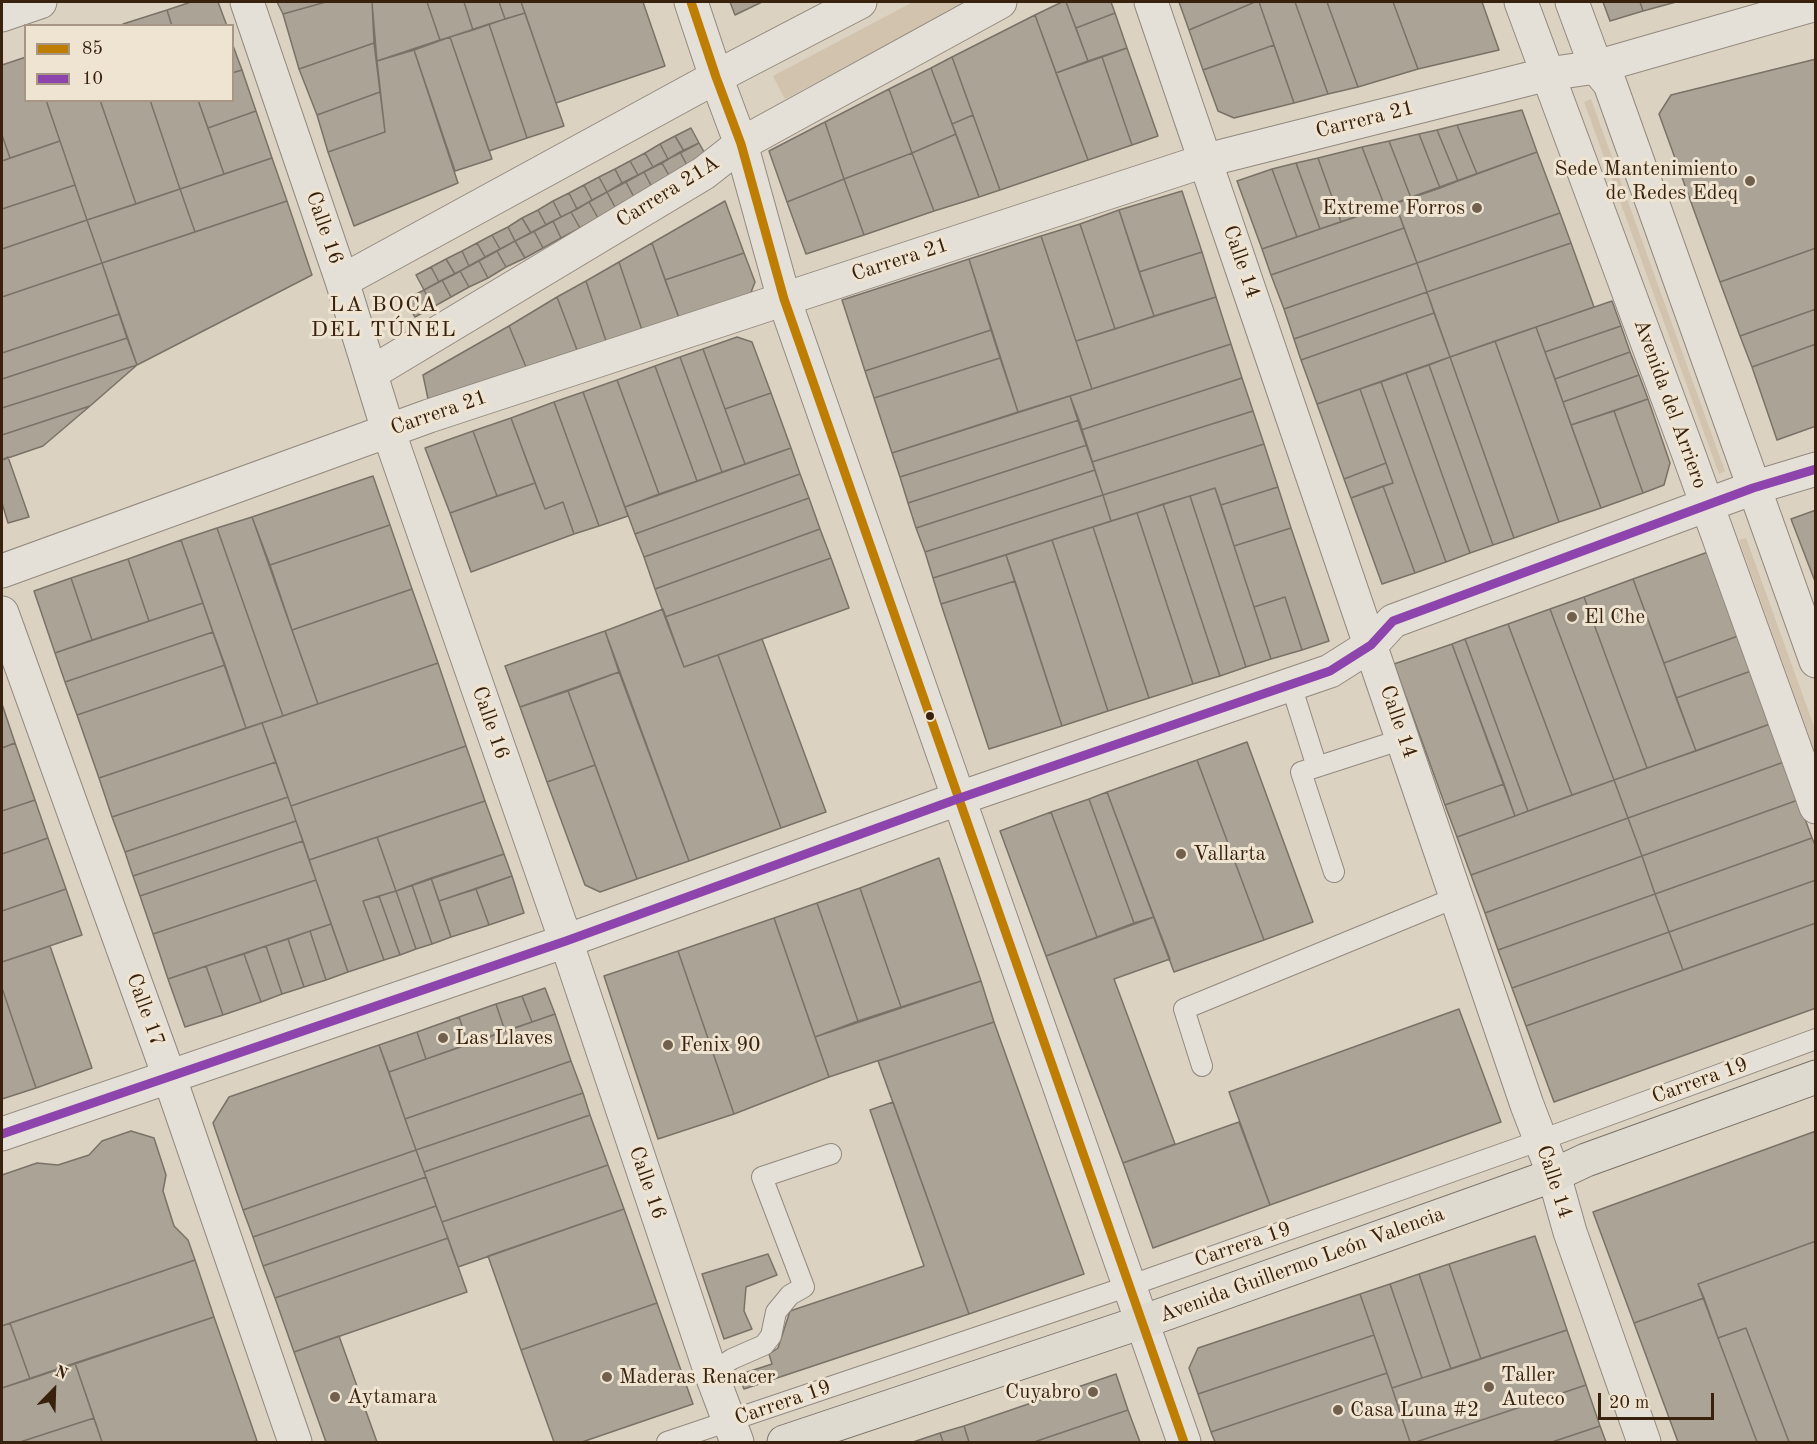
<!DOCTYPE html>
<html>
<head>
<meta charset="utf-8">
<style>
  body { margin:0 }
  #map { position:relative; width:1817px; height:1444px; overflow:hidden; background:#dcd2c2; font-family:"Old Standard TT",serif }
  canvas { display:block }
  .frame { position:absolute; inset:0; border:3px solid #38220e; pointer-events:none }
  .legend { position:absolute; left:24px; top:24px; width:210px; height:78px; box-sizing:border-box; background:#efe4d1; border:2px solid #a69683; margin:0; padding:8px 10px; list-style:none; font-size:18px; color:#38220e }
  .legend li { display:flex; align-items:center; gap:12px; height:30px }
  .legend b { width:30px; border:2px solid #a69683 }
  .north { position:absolute; left:24px; top:1360px; width:60px; height:60px; -webkit-text-stroke:4px #efe4d1; paint-order:stroke; rotate:23deg; font-size:16px; font-weight:700; line-height:24px; text-align:center; color:#38220e }
  .north::after { content:''; display:block; margin:auto; width:21px; height:27px; background:#38220e; clip-path:polygon(50% 0,100% 100%,50% 72%,0 100%) }
  .scale { position:absolute; left:1598px; top:1393px; width:116px; height:27px; box-sizing:border-box; border:3px solid #38220e; border-top:0; padding-left:8px; font-size:18px; line-height:21px; white-space:nowrap; color:#38220e; -webkit-text-stroke:4px #efe4d1; paint-order:stroke }
</style>
</head>
<body>
<div id="map">
<canvas width="1817" height="1444"></canvas>
<div class="frame"></div>
<ul class="legend">
<li><b style="height:8px;background:#be7e04"></b>85</li>
<li><b style="height:8px;background:#8e44ad"></b>10</li>
</ul>
<div class="north">N</div>
<div class="scale">20 m</div>
</div>
<script>
const ctx = document.querySelector('canvas').getContext('2d');
ctx.lineJoin = 'round';
function fillPath(path, color) { ctx.fillStyle = color; ctx.fill(path, 'evenodd'); }
function stroke(path, color, width, dash) { ctx.strokeStyle = color; ctx.lineWidth = width; ctx.lineCap = dash ? 'butt' : 'round'; ctx.setLineDash(dash || []); ctx.stroke(path); }
function write(font, color, halo, rows, align = 'center') {
  ctx.font = font + ' "Old Standard TT",serif'; ctx.lineWidth = 6; ctx.setLineDash([]); ctx.textBaseline = 'middle'; ctx.strokeStyle = halo; ctx.fillStyle = color; for (const [text, x, y, turn = 0] of rows) {
    ctx.save(); ctx.translate(x, y); ctx.rotate((+turn || 0) * Math.PI / 180); ctx.textAlign = isNaN(turn) ? turn : align; if (halo) ctx.strokeText(text, 0, 0); ctx.fillText(text, 0, 0); ctx.restore();
  }
}
fillPath(new Path2D(`
  M913,2H968L785,99L773,76Z
  M1591,99L1725,471L1719,474L1584,102Z
  M1746,538L1815,729V752L1739,540Z`), '#d1c3ad');
const building = new Path2D(`
  M191,2H218L227,26H172L167,10Z
  M277,2H326L283,14Z
  M326,2H372L374,43L299,69L283,14Z
  M372,2H427L440,40L377,61Z
  M427,2H464L473,30L440,40Z
  M464,2H499L505,19L473,30Z
  M499,2H521L525,13L505,19Z
  M521,2H643L665,66L556,103Z
  M730,2H762L735,15Z
  M1062,2H1066L1088,61L1056,73L1035,15Z
  M1066,2H1111L1115,13L1076,28Z
  M1179,2H1255L1189,30Z
  M1255,2H1259L1274,45L1203,70L1189,30Z
  M1259,2H1295L1328,94L1294,103Z
  M1295,2H1327L1358,87L1328,94Z
  M1327,2H1393L1418,69L1358,87Z
  M1393,2H1482L1499,50L1418,69Z
  M1603,2H1640L1643,11L1610,21Z
  M1640,2H1676L1643,11Z
  M167,10L172,26H124L123,24Z
  M525,13L564,126L527,138L489,24Z
  M1115,13L1127,48L1088,61L1076,28Z
  M1035,15L1088,160L1000,190L952,57Z
  M489,24L527,138L489,151L450,37Z
  M450,37L492,159L455,171L414,50Z
  M232,43L242,70L232,73Z
  M374,43L380,92L317,115L299,69Z
  M1274,45L1294,103L1234,118L1218,111L1203,70Z
  M1127,48L1158,136L1132,145L1102,57Z
  M414,50L458,183L354,226L328,152L385,132L377,61Z
  M26,57V100H46L60,141L10,158L2,135V65Z
  M952,57L973,115L952,124L931,68Z
  M1102,57L1132,145L1088,160L1056,73Z
  M1816,59V248L1720,282L1659,114L1671,95Z
  M931,68L956,134L912,153L889,89Z
  M242,70L256,111L208,128L198,100H232V73Z
  M889,89L912,153L844,179L825,122Z
  M380,92L385,132L328,152L317,115Z
  M46,100H100L136,204L87,220Z
  M100,100H150L180,189L136,204Z
  M150,100H198L224,174L180,189Z
  M1522,110L1537,152L1477,174L1457,125Z
  M256,111L272,158L224,174L208,128Z
  M973,115L1000,190L979,197L952,124Z
  M825,122L844,179L787,202L769,151Z
  M1457,125L1477,174L1458,181L1437,130Z
  M691,128L699,143L684,151L675,136Z
  M1437,130L1458,181L1440,188L1419,134Z
  M956,134L979,197L934,211L912,153Z
  M1419,134L1440,188L1411,198L1389,141Z
  M2,135L10,158L2,161Z
  M675,136L684,151L668,159L660,144Z
  M60,141L75,185L2,209V161Z
  M1389,141L1411,198L1385,207L1362,147Z
  M699,143L708,159L689,169L680,152Z
  M660,144L668,159L653,167L645,153Z
  M1362,147L1385,207L1341,222L1318,158Z
  M680,152L689,169L671,179L662,163Z
  M1537,152L1560,213L1417,263L1395,203Z
  M645,153L653,167L638,175L630,161Z
  M912,153L934,211L864,235L844,179Z
  M272,158L287,201L195,232L180,189Z
  M1318,158L1341,222L1320,229L1296,163Z
  M630,161L638,175L622,183L615,169Z
  M662,163L671,179L653,189L644,172Z
  M1296,163L1320,229L1297,237L1272,169Z
  M615,169L622,183L607,192L599,177Z
  M1272,169L1297,237L1262,249L1237,181Z
  M644,172L653,189L635,199L626,182Z
  M599,177L607,192L592,200L584,185Z
  M844,179L864,235L806,254L787,202Z
  M626,182L635,199L616,209L607,192Z
  M75,185L87,220L2,249V209Z
  M584,185L592,200L577,209L569,193Z
  M180,189L195,232L102,263L87,220Z
  M1182,191L1202,252L1139,272L1119,210Z
  M607,192L616,209L598,218L589,202Z
  M569,193L577,209L561,217L553,201Z
  M287,201L312,275L137,365L102,263Z
  M553,201L561,217L546,225L538,210Z
  M725,201L744,253L665,280L652,243Z
  M589,202L598,218L580,228L571,212Z
  M1395,203L1404,228L1271,275L1262,249Z
  M538,210L546,225L531,233L522,218Z
  M1119,210L1154,316L1115,329L1080,224Z
  M571,212L580,228L561,238L553,221Z
  M1560,213L1571,243L1427,292L1417,263Z
  M522,218L531,233L515,241L508,227Z
  M87,220L102,263L2,297V249Z
  M553,221L561,238L543,248L534,231Z
  M1080,224L1115,329L1076,341L1041,236Z
  M508,227L515,241L500,249L492,235Z
  M1404,228L1417,263L1284,309L1271,275Z
  M534,231L543,248L525,258L515,241Z
  M492,235L500,249L485,257L477,243Z
  M1041,236L1092,389L1018,412L969,259Z
  M515,241L525,258L506,267L497,251Z
  M477,243L485,257L469,266L462,251Z
  M652,243L679,318L642,330L619,262Z
  M1571,243L1594,307L1450,357L1427,292Z
  M1816,248V309L1740,336L1720,282Z
  M462,251L469,266L455,274L446,259Z
  M497,251L506,267L488,278L479,261Z
  M1202,252L1216,297L1154,316L1139,272Z
  M744,253L755,282L750,295L679,318L665,280Z
  M446,259L455,274L439,282L431,267Z
  M969,259L991,330L865,371L842,300Z
  M479,261L488,278L469,287L460,271Z
  M619,262L642,330L606,341L586,281Z
  M102,263L119,314L2,353V297Z
  M1417,263L1427,292L1294,339L1284,309Z
  M431,267L439,282L424,290L416,275Z
  M460,271L469,287L451,297L442,280Z
  M442,280L451,297L433,307L424,290Z
  M586,281L606,341L577,350L557,297Z
  M424,290L433,307L415,317L405,300Z
  M1427,292L1434,313L1301,360L1294,339Z
  M557,297L577,350L526,367L509,326Z
  M1216,297L1231,344L1092,389L1076,341Z
  M1612,301L1621,326L1545,352L1536,327Z
  M1816,309V344L1752,367L1740,336Z
  M1434,313L1450,357L1317,404L1301,360Z
  M119,314L127,338L2,379V353Z
  M509,326L526,367L428,399L423,375Z
  M1621,326L1630,352L1555,379L1545,352Z
  M1536,327L1601,508L1559,522L1495,341Z
  M991,330L1000,358L874,398L865,371Z
  M737,337L752,342L771,393L725,409L703,349Z
  M127,338L137,365L2,408V379Z
  M1495,341L1559,522L1514,538L1450,357Z
  M1231,344L1242,378L1081,430L1070,396Z
  M1816,344V426L1777,440L1752,367Z
  M703,349L745,464L722,472L680,357Z
  M1630,352L1639,375L1563,402L1555,379Z
  M680,357L722,472L697,481L655,366Z
  M1450,357L1514,538L1493,545L1429,365Z
  M1000,358L1018,412L892,453L874,398Z
  M137,365L90,406L2,435V408Z
  M1429,365L1493,545L1470,553L1406,373Z
  M655,366L697,481L659,494L617,380Z
  M1406,373L1470,553L1446,562L1381,382Z
  M1639,375L1648,399L1571,425L1563,402Z
  M1242,378L1253,411L1092,462L1081,430Z
  M617,380L659,494L625,507L583,392Z
  M1381,382L1446,562L1415,573L1383,486L1393,483L1360,389Z
  M1360,389L1386,463L1344,479L1317,404Z
  M583,392L628,516L599,526L554,402Z
  M771,393L791,448L745,464L725,409Z
  M1070,396L1079,420L900,477L892,453Z
  M1648,399L1670,463L1664,485L1643,493L1614,411Z
  M554,402L599,526L574,534L563,502L545,509L511,418Z
  M90,406L43,446L2,460V435Z
  M1253,411L1264,444L1103,495L1092,462Z
  M1614,411L1643,493L1601,508L1571,425Z
  M511,418L535,483L497,496L473,431Z
  M1079,420L1087,445L908,503L900,477Z
  M473,431L497,496L450,513L425,448Z
  M1264,444L1278,487L1221,505L1215,488L1111,521L1103,495Z
  M1087,445L1095,470L916,528L908,503Z
  M791,448L800,474L635,534L625,507Z
  M8,457L29,517L8,523L2,503V460Z
  M1386,463L1393,483L1351,498L1344,479Z
  M1095,470L1103,495L925,552L916,528Z
  M800,474L809,498L644,557L635,534Z
  M373,476L390,525L270,565L252,517Z
  M535,483L545,509L563,502L574,534L471,572L450,513Z
  M1383,486L1415,573L1382,584L1351,498Z
  M1278,487L1291,528L1234,546L1221,505Z
  M1215,488L1271,659L1246,667L1190,496Z
  M1103,495L1111,521L933,578L925,552Z
  M1190,496L1246,667L1220,676L1163,504Z
  M809,498L820,529L655,589L644,557Z
  M1163,504L1220,676L1193,684L1137,513Z
  M1816,510V584L1791,519Z
  M1137,513L1193,684L1149,698L1093,527Z
  M252,517L318,704L283,716L217,528Z
  M390,525L412,589L292,630L270,565Z
  M1093,527L1149,698L1108,711L1052,540Z
  M217,528L283,716L246,728L181,540Z
  M1291,528L1329,641L1302,650L1285,597L1254,607L1234,546Z
  M820,529L831,558L665,617L655,589Z
  M181,540L203,603L149,621L128,559Z
  M1052,540L1108,711L1062,726L1006,555Z
  M1708,552L1738,636L1664,663L1633,579Z
  M1006,555L1015,581L941,604L933,578Z
  M831,558L849,608L684,667L665,617Z
  M128,559L149,621L92,640L71,578Z
  M71,578L92,640L55,653L34,591Z
  M1633,579L1696,751L1647,768L1584,597Z
  M1015,581L1062,726L989,749L941,604Z
  M412,589L438,663L318,704L292,630Z
  M1285,597L1302,650L1271,659L1254,607Z
  M1584,597L1647,768L1614,780L1550,609Z
  M203,603L213,632L65,682L55,653Z
  M663,609L684,667L718,655L781,828L689,861L605,631Z
  M1550,609L1614,780L1572,795L1508,624Z
  M1508,624L1572,795L1528,811L1465,639Z
  M605,631L619,672L520,707L505,666Z
  M213,632L225,665L77,715L65,682Z
  M1738,636L1751,671L1676,698L1664,663Z
  M762,639L826,812L781,828L718,655Z
  M1465,639L1528,811L1515,816L1452,644Z
  M1452,644L1504,784L1445,805L1394,664Z
  M438,663L466,746L291,806L262,723Z
  M225,665L246,728L99,778L77,715Z
  M1751,671L1770,724L1696,751L1676,698Z
  M619,672L689,861L637,879L568,691Z
  M568,691L595,765L547,782L520,707Z
  M2,704L15,743L2,748Z
  M262,723L276,762L112,817L99,778Z
  M1770,724L1784,762L1628,818L1614,780Z
  M1247,742L1313,922L1264,940L1197,760Z
  M15,743L35,800L2,811V748Z
  M466,746L485,801L309,860L291,806Z
  M1197,760L1264,940L1174,972L1107,792Z
  M276,762L288,797L125,852L112,817Z
  M1784,762L1798,800L1642,856L1628,818Z
  M595,765L637,879L600,892L585,885L547,782Z
  M1614,780L1628,818L1471,875L1457,837Z
  M1504,784L1515,816L1457,837L1445,805Z
  M1107,792L1154,917L1134,923L1089,799Z
  M288,797L296,821L133,876L125,852Z
  M1089,799L1134,923L1097,937L1051,812Z
  M35,800L48,838L2,854V811Z
  M1798,800L1812,838L1655,894L1642,856Z
  M485,801L504,854L396,891L377,837Z
  M1051,812L1097,937L1046,956L1000,831Z
  M1628,818L1642,856L1485,913L1471,875Z
  M296,821L303,841L140,896L133,876Z
  M377,837L396,891L363,901L384,960L348,972L309,860Z
  M48,838L66,889L2,911V854Z
  M1812,838L1816,847V880L1669,932L1655,894Z
  M303,841L316,880L153,934L140,896Z
  M504,854L512,876L439,901L431,878Z
  M1642,856L1655,894L1498,950L1485,913Z
  M939,858L981,981L901,1007L860,888Z
  M512,876L524,913L489,925L476,889Z
  M431,878L451,937L432,944L412,885Z
  M316,880L331,924L168,979L153,934Z
  M1816,880V923L1683,970L1669,932Z
  M412,885L432,944L416,949L396,891Z
  M860,888L901,1007L858,1021L817,903Z
  M66,889L82,935L2,962V911Z
  M476,889L489,925L451,937L439,901Z
  M396,891L416,949L400,955L379,896Z
  M1655,894L1669,932L1512,988L1498,950Z
  M379,896L400,955L384,960L363,901Z
  M817,903L858,1021L815,1037L774,918Z
  M1154,917L1170,959L1114,979L1175,1144L1123,1163L1046,956Z
  M774,918L829,1077L734,1114L678,951Z
  M1816,923V1008L1554,1102L1526,1026Z
  M331,924L348,972L326,980L310,931Z
  M310,931L326,980L304,987L288,939Z
  M1669,932L1683,970L1526,1026L1512,988Z
  M288,939L304,987L282,994L266,946Z
  M50,946L92,1068L36,1088L2,988V962Z
  M266,946L282,994L261,1002L244,954Z
  M678,951L734,1114L658,1139L604,976Z
  M244,954L261,1002L223,1015L206,966Z
  M206,966L223,1015L185,1027L168,979Z
  M981,981L994,1022L829,1077L815,1037Z
  M2,988L36,1088L2,1099Z
  M545,988L555,1014L532,1022L522,996Z
  M522,996L532,1022L505,1031L496,1004Z
  M496,1004L505,1031L468,1044L459,1017Z
  M1459,1009L1501,1122L1270,1205L1229,1092Z
  M555,1014L571,1061L405,1119L389,1072Z
  M459,1017L468,1044L426,1059L417,1032Z
  M994,1022L1084,1274L969,1314L878,1061Z
  M417,1032L426,1059L389,1072L379,1045Z
  M379,1045L416,1150L243,1210L213,1123L229,1097Z
  M571,1061L583,1093L416,1150L405,1119Z
  M583,1093L590,1115L424,1172L416,1150Z
  M893,1102L969,1314L744,1389L738,1375L772,1364L769,1354L778,1348L790,1311L924,1266L870,1110Z
  M590,1115L608,1165L442,1222L424,1172Z
  M1239,1122L1270,1205L1153,1248L1123,1163Z
  M131,1131L154,1138L166,1175L163,1191L174,1226L188,1240L195,1260L2,1326V1175L37,1163L58,1165L89,1155L102,1141Z
  M1816,1131V1241L1698,1284L1704,1298L1634,1323L1593,1212Z
  M416,1150L426,1177L253,1237L243,1210Z
  M608,1165L624,1209L458,1267L442,1222Z
  M426,1177L436,1206L263,1266L253,1237Z
  M436,1206L448,1238L275,1298L263,1266Z
  M624,1209L657,1303L521,1350L488,1256Z
  M1535,1236L1567,1330L1481,1359L1449,1264Z
  M448,1238L467,1292L294,1352L275,1298Z
  M1816,1241V1442H1789L1746,1328L1718,1338L1698,1284Z
  M768,1254L777,1275L746,1287L744,1311L752,1329L724,1339L702,1274Z
  M195,1260L214,1317L30,1379L10,1323Z
  M1449,1264L1481,1359L1451,1369L1419,1274Z
  M1419,1274L1451,1369L1422,1378L1390,1284Z
  M1390,1284L1422,1378L1392,1388L1360,1294Z
  M1360,1294L1374,1335L1198,1394L1189,1368L1198,1348Z
  M1704,1298L1718,1338L1757,1442H1678L1634,1323Z
  M657,1303L693,1404L582,1442H554L521,1350Z
  M214,1317L257,1441L252,1442H102L75,1363Z
  M10,1323L30,1379L2,1388V1326Z
  M1746,1328L1789,1442H1757L1718,1338Z
  M1567,1330L1586,1385L1416,1442H1410L1392,1388Z
  M1374,1335L1387,1373L1211,1432L1198,1394Z
  M339,1336L377,1442H326L294,1352Z
  M75,1363L94,1418L20,1442H2V1388Z
  M1387,1373L1410,1442H1215L1211,1432Z
  M1116,1374L1128,1410L1034,1442H969L964,1426Z
  M1586,1385L1600,1426L1552,1442H1416Z
  M1128,1410L1140,1442H1034Z
  M94,1418L102,1442H20Z
  M964,1426L969,1442H943L940,1433Z
  M1600,1426L1606,1442H1552Z
  M940,1433L943,1442H913Z`);
fillPath(building, '#aca397');
stroke(building, '#7a7267', 1.5);
const service = new Path2D(`
  M1291,685L1317,767
  M1334,872L1301,772L1403,739
  M1202,1066L1184,1009L1457,897
  M711,1373L732,1359L764,1345L771,1336L776,1312L790,1295L804,1287L762,1177L831,1154
  M667,1442L1129,1286L1541,1140L1816,1039`);
const minor = new Path2D(`
  M247,2L342,281L388,430L566,941L711,1373L737,1442
  M691,2L716,77L741,144L784,299L1184,1442
  M1151,2L1527,1105L1554,1175L1570,1232L1644,1442
  M2,15L40,2
  M1596,67L1816,4
  M342,281L716,77L860,2
  M371,373L704,173L741,144L1000,2
  M2,613L169,1076L295,1442
  M2,1134L566,941L960,798L1330,671L1371,645L1393,621L1753,488L1816,469`);
const tertiary = new Path2D(`
  M1521,2L1689,455L1816,807
  M1572,2L1596,67L1610,84L1816,661
  M2,571L429,416L1207,160L1548,74L1596,67`);
const primary = new Path2D(`
  M784,1442L1142,1322L1554,1175L1586,1160L1816,1077`);
stroke(service, '#92897e', 22);
stroke(minor, '#92897e', 35);
stroke(tertiary, '#92897e', 35);
stroke(primary, '#7a7267', 35);
stroke(service, '#e4dfd7', 20);
stroke(minor, '#e4dfd7', 33);
stroke(tertiary, '#e4dfd7', 33);
stroke(primary, '#dfdad0', 33);
stroke(new Path2D(`
  M691,2L716,77L741,144L784,299L1184,1442`), '#be7e04', 9);
stroke(new Path2D(`
  M2,1134L566,941L960,798L1330,671L1371,645L1393,621L1753,488L1816,469`), '#8e44ad', 9);
for (const [x, y, r, color] of [
  [1750,181,6,"#71604d"],
  [1477,208,6,"#71604d"],
  [1572,617,6,"#71604d"],
  [930,716,5,"#38220e"],
  [1181,854,6,"#71604d"],
  [443,1038,6,"#71604d"],
  [668,1045,6,"#71604d"],
  [607,1377,6,"#71604d"],
  [1489,1387,6,"#71604d"],
  [1093,1392,6,"#71604d"],
  [335,1397,6,"#71604d"],
  [1338,1410,6,"#71604d"]
]) { const dot = new Path2D(); dot.arc(x, y, r, 0, 2 * Math.PI); ctx.fillStyle = color; ctx.fill(dot); stroke(dot, '#efe4d1', 2); }
write('21px', '#38220e', '#efe4d1', [
  ["Carrera 21",1365,120,-14],
  ["Carrera 21A",668,192,-32],
  ["Calle 16",324,228,71],
  ["Carrera 21",900,260,-18],
  ["Calle 14",1241,262,71],
  ["Avenida del Arriero",1670,404,70],
  ["Carrera 21",439,413,-19],
  ["Calle 14",1398,722,71],
  ["Calle 16",490,723,71],
  ["Calle 17",145,1010,70],
  ["Carrera 19",1700,1081,-20],
  ["Calle 14",1554,1182,72],
  ["Calle 16",647,1183,71],
  ["Carrera 19",1243,1245,-19],
  ["Avenida Guillermo León Valencia",1302,1265,-20],
  ["Carrera 19",783,1403,-19]
]);
write('21px', '#38220e', '#efe4d1', [
  ["Sede Mantenimiento",1738,169,"right"],
  ["de Redes Edeq",1738,193,"right"],
  ["Extreme Forros",1465,208,"right"],
  ["El Che",1584,617],
  ["Vallarta",1193,854],
  ["Las Llaves",455,1038],
  ["Fenix 90",680,1045],
  ["Taller",1501,1375],
  ["Auteco",1501,1399],
  ["Maderas Renacer",619,1377],
  ["Cuyabro",1081,1392,"right"],
  ["Aytamara",347,1397],
  ["Casa Luna #2",1350,1410]
], 'left');
ctx.letterSpacing = '1.5px';
write('22px', '#38220e', '#efe4d1', [
  ["LA BOCA",384,305],
  ["DEL TÚNEL",384,330]
]);
ctx.letterSpacing = '0px';
</script>
</body>
</html>
